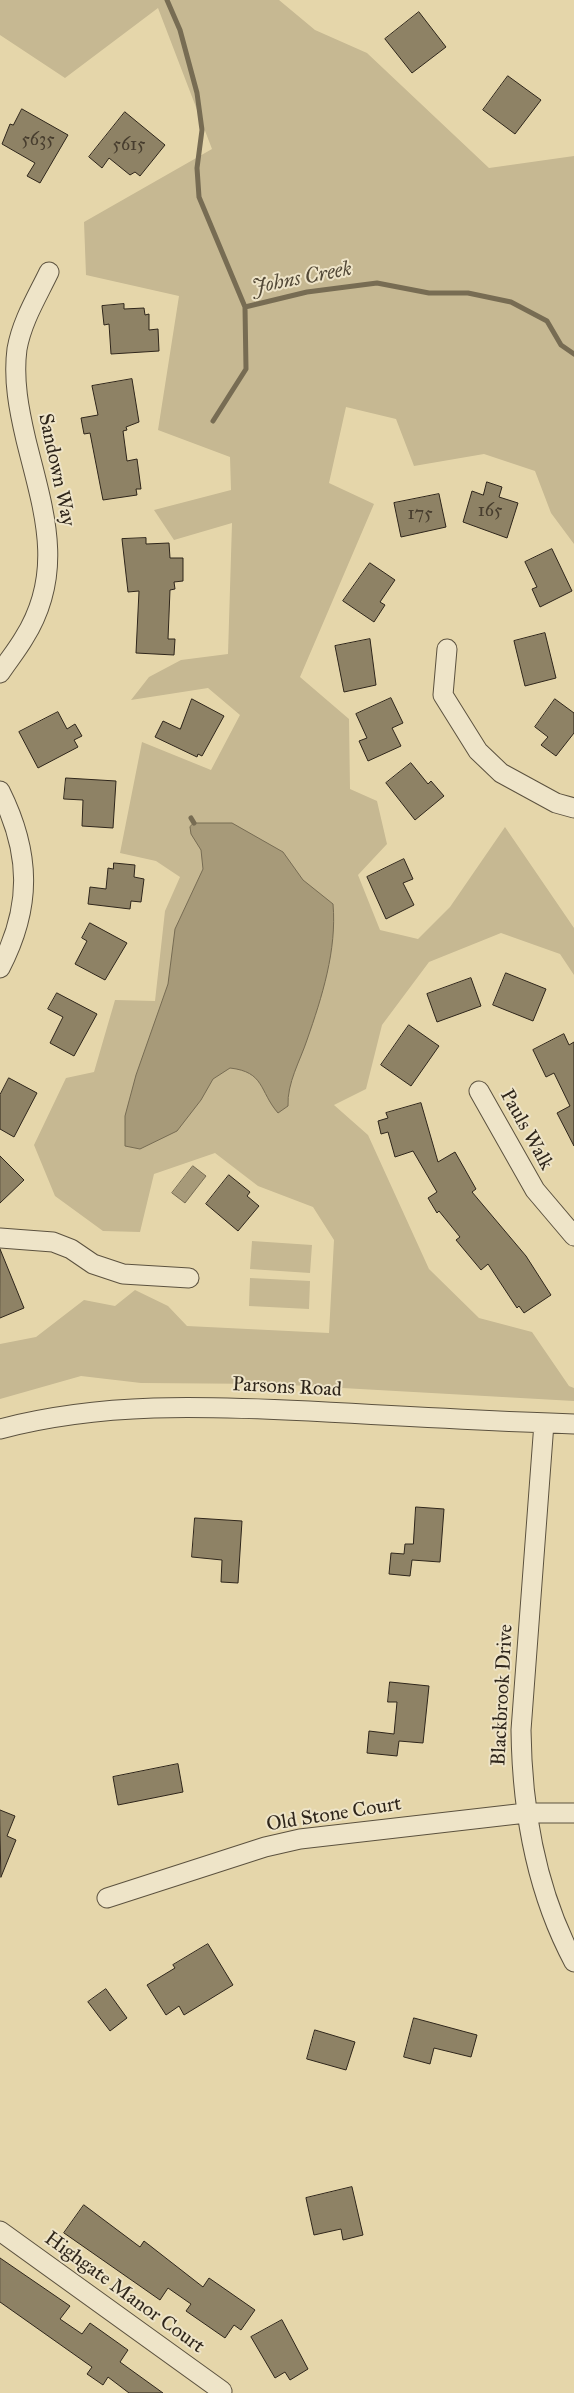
<!DOCTYPE html>
<html>
<head>
<meta charset="utf-8">
<style>
  body { margin:0 }
  canvas { display:block; background:#e5d6aa }
</style>
</head>
<body>
<canvas width="574" height="2393"></canvas>
<script>
const ctx = document.querySelector('canvas').getContext('2d');
ctx.lineJoin = 'round';
function fillPath(path, color) { ctx.fillStyle = color; ctx.fill(path, 'evenodd'); }
function stroke(path, color, width, dash) { ctx.strokeStyle = color; ctx.lineWidth = width; ctx.lineCap = dash ? 'butt' : 'round'; ctx.setLineDash(dash || []); ctx.stroke(path); }
function write(font, color, halo, rows, align = 'center') {
  ctx.font = font + ' "IM FELL Great Primer",serif'; ctx.lineWidth = 4; ctx.setLineDash([]); ctx.textBaseline = 'middle'; ctx.strokeStyle = halo; ctx.fillStyle = color; for (const [text, x, y, turn = 0] of rows) {
    ctx.save(); ctx.translate(x, y); ctx.rotate((+turn || 0) * Math.PI / 180); ctx.textAlign = isNaN(turn) ? turn : align; if (halo) ctx.strokeText(text, 0, 0); ctx.fillText(text, 0, 0); ctx.restore();
  }
}
fillPath(new Path2D(`
  M0,0H279L315,30L367,53L489,168L574,156V544L551,513L535,471L484,454L414,466L396,419L346,407L329,483L374,504L300,677L349,719L350,789L377,801L387,844L358,875L380,930L418,939L450,907L505,827L574,928V975L560,954L501,933L429,962L382,1025L366,1089L334,1105L368,1135L429,1269L479,1318L532,1332L569,1386L574,1388V1401L271,1384L141,1383L81,1376L0,1399V1344L36,1337L84,1300L115,1306L135,1290L168,1306L187,1326L329,1333L334,1240L313,1207L258,1186L215,1153L154,1174L140,1232L103,1231L55,1196L34,1145L66,1078L94,1072L115,1000L155,1001L165,911L180,877L156,861L120,853L142,742L211,770L240,715L208,688L131,700L149,677L181,660L228,654L232,523L174,540L154,510L231,490L230,457L158,430L179,296L86,275L84,222L212,149L158,8L65,78L0,35Z
  M252,1241L312,1245L310,1273L250,1269Z
  M250,1278L310,1281L309,1309L249,1306Z`), '#c6b892');
const water = new Path2D(`
  M194,823H232L283,852L303,880L333,904C337,950 322,997 307,1040C300,1061 287,1083 288,1106L278,1113C259,1091 265,1072 230,1068L213,1079L201,1100L177,1131L140,1149L125,1146V1116L136,1075L168,984L175,929L203,869L201,850L191,834L190,827Z
  M193,1166L206,1176L185,1203L172,1193Z`);
fillPath(water, '#a79a79');
stroke(water, '#776c53', 1);
stroke(new Path2D(`
  M167,0L180,30L197,93L202,130L197,168L199,197L245,307L246,369L213,421
  M245,307L307,292L377,283L429,293H468L511,302L547,321L561,345L574,354
  M191,818L194,823`), '#776c53', 5);
const building = new Path2D(`
  M419,12L446,47L412,73L385,39Z
  M508,76L541,100L515,134L483,110Z
  M22,109L68,135L40,183L27,176L35,163L2,144L10,124L13,125Z
  M125,112L165,145L140,176L135,172L130,175L109,158L102,168L89,157Z
  M124,304V309L144,308L145,315L149,314V330L158,329L159,351L111,354L109,324L104,325L102,306Z
  M132,379L139,422L126,427L127,430L123,431L127,461L137,459L141,489H136L137,495L103,500L90,433L84,434L81,418L98,415L92,386Z
  M487,482L502,487L499,497L518,503L507,538L463,522L472,491L483,495Z
  M439,494L446,527L401,537L394,503Z
  M146,538V544L169,543L170,558H183V581L174,582L175,589L170,590L168,639H175L174,655L136,653L139,591L128,592L122,539Z
  M552,549L572,591L540,607L532,589L537,587L525,562Z
  M370,563L395,580L380,602L385,605L374,622L343,601Z
  M545,633L556,678L525,686L514,641Z
  M370,639L376,685L344,692L335,646Z
  M391,698L403,723L392,728L401,746L368,761L359,741L367,738L356,714Z
  M192,699L224,716L202,756L198,754L197,757L155,737L163,721L180,729Z
  M555,699L574,713V733L556,756L541,745L548,737L535,727Z
  M58,712L67,729L75,724L82,736L74,740L78,747L38,768L19,732Z
  M411,763L428,784L431,781L444,796L415,820L386,783Z
  M66,778L116,781L113,828L82,826L83,800L64,799Z
  M404,859L413,879L403,883L414,905L386,919L367,877Z
  M114,863L135,865L134,877L144,879L141,902L131,901L130,909L88,904L90,887L106,889L108,868L113,869Z
  M90,923L127,943L105,980L75,964L87,941L82,938Z
  M506,973L546,989L533,1021L493,1005Z
  M471,978L481,1006L437,1022L427,994Z
  M57,993L97,1014L74,1056L50,1043L63,1017L48,1009Z
  M409,1025L439,1046L411,1086L381,1065Z
  M564,1034L569,1045L574,1042V1146L557,1113L570,1106L554,1073L546,1077L533,1050Z
  M9,1078L37,1093L14,1137L0,1129V1095Z
  M421,1103L438,1162L455,1152L476,1189L472,1192L526,1256L551,1295L524,1313L519,1306L517,1308L488,1264L481,1270L456,1240L460,1237L439,1211L437,1213L428,1198L437,1192L413,1151L395,1157L388,1132L381,1134L378,1121L388,1118L386,1113Z
  M0,1156L24,1180L0,1203Z
  M229,1175L250,1192L247,1196L259,1206L238,1231L206,1204Z
  M0,1249L24,1308L0,1318Z
  M416,1507L444,1509L440,1562L412,1560L410,1576L389,1574L391,1553L404,1554L405,1544H413Z
  M195,1518L242,1521L238,1583L221,1582L222,1560L192,1557Z
  M390,1682L429,1686L423,1743L399,1741L397,1756L367,1753L369,1731L394,1734L397,1702H388Z
  M178,1764L183,1792L118,1805L113,1777Z
  M0,1810L15,1816L7,1836L16,1840L1,1877Z
  M208,1944L233,1985L184,2015L179,2006L166,2015L147,1985L175,1968L173,1965Z
  M106,1989L127,2018L110,2031L88,2002Z
  M414,2018L477,2035L471,2057L434,2048L430,2064L404,2057Z
  M315,2030L355,2042L346,2070L307,2059Z
  M352,2187L363,2235L343,2240L341,2229L314,2235L306,2198Z
  M84,2205L140,2247L144,2241L203,2287L209,2278L255,2310L241,2330L234,2325L225,2338L186,2311L191,2304L168,2288L160,2300L64,2233Z
  M0,2258L70,2306L60,2319L82,2334L90,2323L128,2350L120,2362L163,2393H129L108,2377L103,2385L87,2374L92,2367L0,2302Z
  M282,2320L308,2369L290,2380L285,2372L275,2378L251,2337Z`);
fillPath(building, '#8e8265');
stroke(building, '#2f261b', 1);
const minor = new Path2D(`
  M447,649L443,695L478,751L501,773L556,803L574,808
  M0,673C8,661 17,650 24,638C66,571 43,509 26,440C19,410 13,380 17,349C22,321 37,297 49,272
  M0,791C31,853 32,907 0,968
  M479,1091L535,1190L574,1236
  M0,1238L53,1242L71,1249L93,1264L123,1274L189,1278
  M544,1423L521,1730C522,1809 536,1891 574,1962
  M0,1429C102,1402 205,1406 309,1411C397,1416 486,1421 574,1424
  M107,1898L265,1847L300,1839L526,1813H574
  M0,2231L222,2391`);
stroke(minor, '#5c523f', 21);
stroke(minor, '#eee4c8', 19);
write('18px', '#473d2e', null, [
  ["5635",38,141],
  ["5615",129,146],
  ["165",490,512],
  ["175",420,515]
]);
write('20px', '#2f261b', '#eee4c8', [
  ["Sandown Way",56,470,78],
  ["Pauls Walk",526,1130,61],
  ["Parsons Road",287,1388,3],
  ["Blackbrook Drive",503,1695,-87],
  ["Old Stone Court",334,1815,-9],
  ["Highgate Manor Court",124,2293,36]
]);
write('italic 21px', '#534937', '#eee4c8', [
  ["Johns Creek",302,279,-11]
]);
</script>
</body>
</html>
